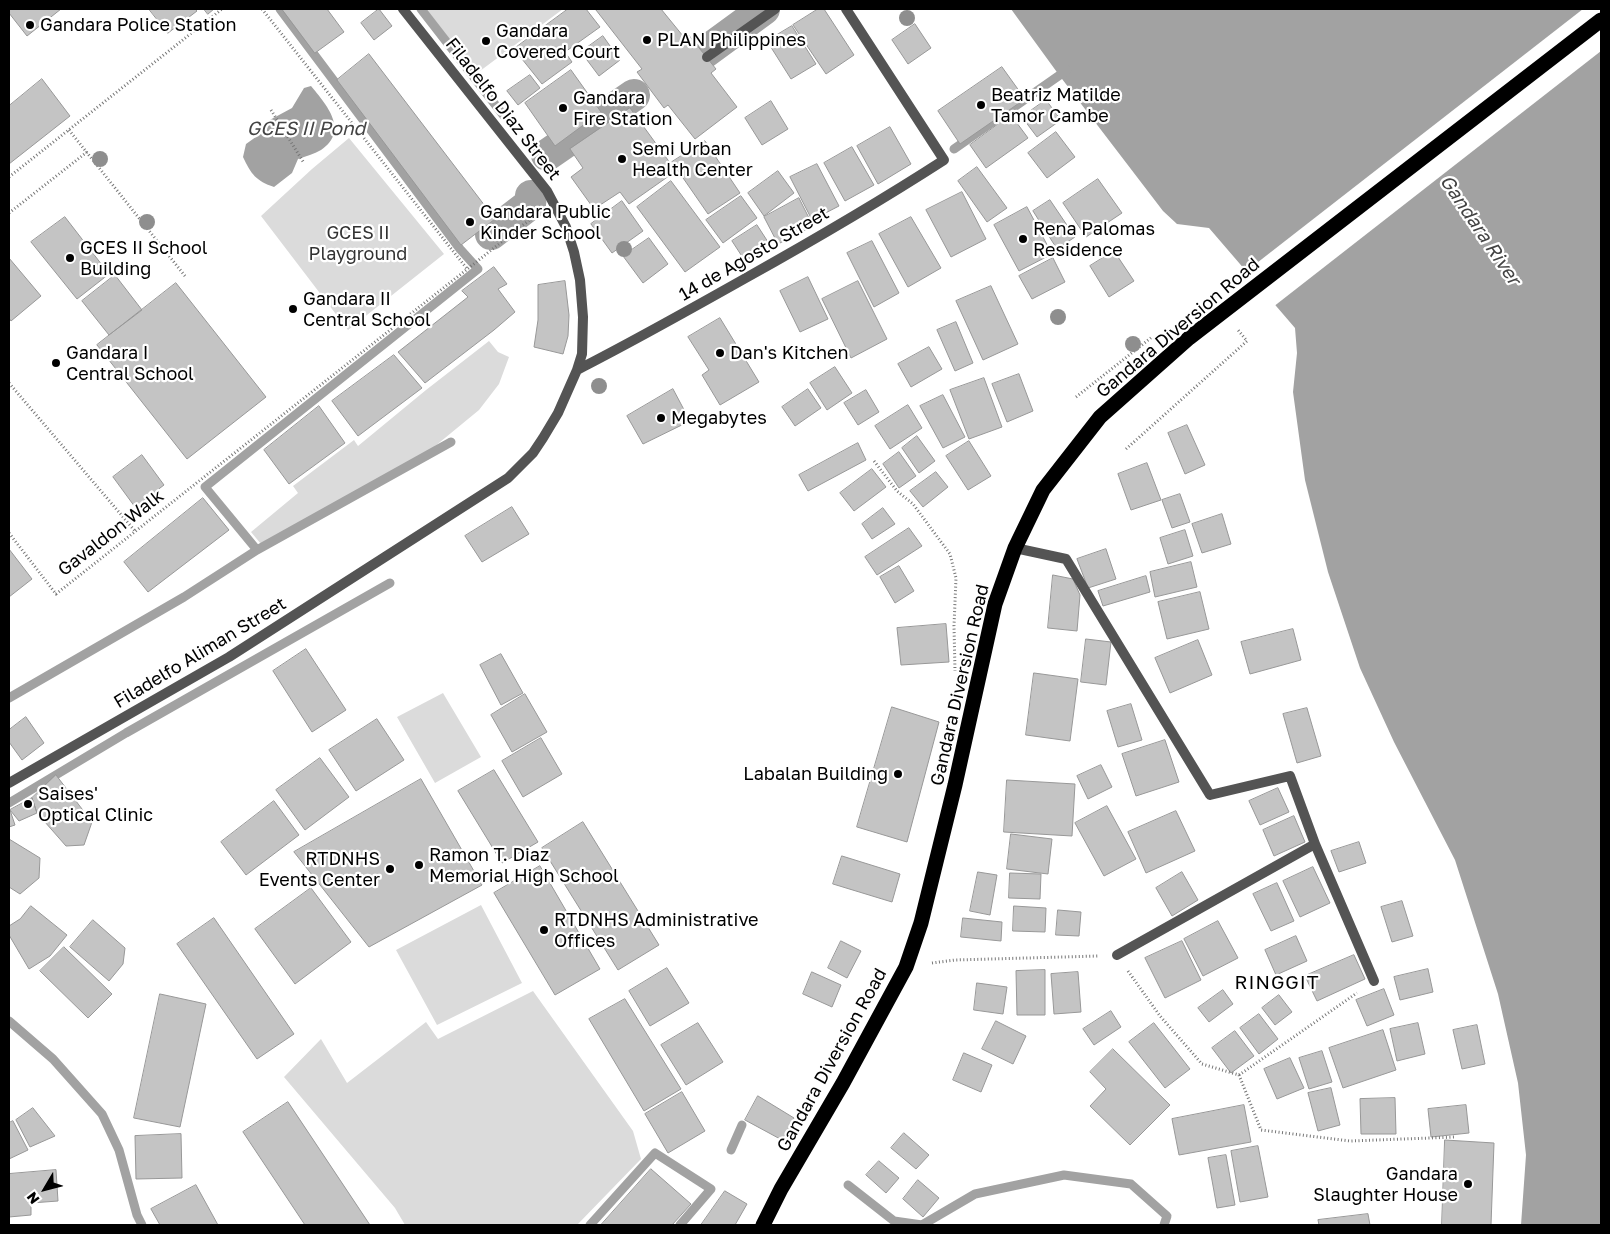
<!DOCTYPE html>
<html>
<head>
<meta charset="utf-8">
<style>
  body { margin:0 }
  #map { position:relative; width:1610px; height:1234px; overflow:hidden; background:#fff; font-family:"Golos Text",sans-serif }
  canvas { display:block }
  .frame { position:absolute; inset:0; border:10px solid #000; pointer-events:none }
  .north { position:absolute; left:20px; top:1164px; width:50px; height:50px; -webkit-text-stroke:4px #fff; paint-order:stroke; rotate:233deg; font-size:14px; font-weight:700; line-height:20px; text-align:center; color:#000 }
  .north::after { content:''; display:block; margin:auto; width:18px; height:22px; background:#000; clip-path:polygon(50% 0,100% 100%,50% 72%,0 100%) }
</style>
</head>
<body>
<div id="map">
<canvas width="1610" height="1234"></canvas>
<div class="frame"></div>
<div class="north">N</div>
</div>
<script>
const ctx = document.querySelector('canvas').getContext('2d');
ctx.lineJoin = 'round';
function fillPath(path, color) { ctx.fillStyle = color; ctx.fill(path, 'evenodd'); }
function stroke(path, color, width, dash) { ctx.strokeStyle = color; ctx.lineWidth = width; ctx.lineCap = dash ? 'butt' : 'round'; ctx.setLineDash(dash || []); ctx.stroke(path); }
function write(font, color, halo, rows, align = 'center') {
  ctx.font = font + ' "Golos Text",sans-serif'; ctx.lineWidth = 4.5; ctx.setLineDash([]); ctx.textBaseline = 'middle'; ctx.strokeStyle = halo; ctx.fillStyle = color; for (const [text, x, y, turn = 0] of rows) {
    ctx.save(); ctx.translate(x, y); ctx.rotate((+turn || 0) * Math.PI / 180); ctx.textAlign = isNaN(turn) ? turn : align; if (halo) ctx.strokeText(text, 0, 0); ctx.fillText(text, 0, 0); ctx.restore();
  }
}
fillPath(new Path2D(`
  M426,9H563L476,74Z
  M349,138L444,254L348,330L261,216L312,169Z
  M489,341L498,352L509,357L499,384L479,410L434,447L261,544L251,532L298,493L293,486L354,440L358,446L426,390Z
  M443,693L481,757L435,783L397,717Z
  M481,905L522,983L437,1025L396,950Z
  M533,991L633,1131L641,1159L577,1225H405L395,1208L284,1077L321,1039L347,1083L426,1022L438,1039Z`), '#dbdbdb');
fillPath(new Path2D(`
  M1011,9H1601V1225H1521L1526,1155L1518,1083L1498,994L1455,860L1394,742L1360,668L1328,572L1305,480L1293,392L1297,353L1295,328L1209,228L1177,224L1163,211L1059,75Z
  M311,86C326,104 350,131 321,150C314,154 306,156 298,159L292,173L274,187C256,181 251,174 243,157L246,144L260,134L266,122L292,108L304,88Z`), '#a2a2a2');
fillPath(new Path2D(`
  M1583,9H1601V51L1273,307L1244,273Z`), '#fff');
stroke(new Path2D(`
  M421,9L504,116
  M954,149L1067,70
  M257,550L205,487L478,269L460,249L280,9
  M9,698L184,597L257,550L451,442
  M9,803L126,733L390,583
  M9,1021L53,1059L102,1114L119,1150L137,1215L142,1225
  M731,1150L742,1125
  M848,1185L894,1221L922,1225L975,1194L1064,1175L1131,1184L1167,1216L1164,1225
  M590,1225L655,1153L711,1189L680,1225`), '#a2a2a2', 9);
stroke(new Path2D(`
  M704,53L764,9
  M547,155L634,95
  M491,234L530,204L531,196`), '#a2a2a2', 32);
const building = new Path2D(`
  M9,9H61L27,36L9,13Z
  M149,9H195L197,11L168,33Z
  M204,9H214L208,14Z
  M282,9H327L344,32L315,53Z
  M379,9L392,26L374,40L361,23Z
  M568,9H586L600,27L565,52L572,62L542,84L514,49Z
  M598,9H661L683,36L687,33L716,69L711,73L737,107L695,139L668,105L664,108L637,72L642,69L596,10Z
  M818,9H824L854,55L826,74L793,25Z
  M915,24L931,48L908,64L892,40Z
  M792,26L816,64L791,79L767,41Z
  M603,36L620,60L599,76L581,52Z
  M369,54L495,219L461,245L337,80Z
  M1002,67L1025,99L960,144L938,111Z
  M571,70L601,112L555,146L525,103Z
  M530,75L540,88L518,105L507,91Z
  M42,79L70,116L9,164V106Z
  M1046,100L1061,120L1037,137L1022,117Z
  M771,101L788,129L762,145L745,118Z
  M630,108L676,171L629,204L620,192L594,209L571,177L583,168L570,149Z
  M1011,115L1028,138L986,168L970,145Z
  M890,127L911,164L878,184L857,146Z
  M1056,132L1075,157L1047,178L1028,153Z
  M705,141L740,193L708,214L672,162Z
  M852,147L874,185L845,201L824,163Z
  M817,164L839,206L812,220L790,177Z
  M977,167L1007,208L987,222L958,181Z
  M778,171L794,193L764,216L748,193Z
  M1098,179L1122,213L1086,237L1063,203Z
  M671,181L720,247L685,272L637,207Z
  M962,192L986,239L951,257L926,210Z
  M741,196L757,218L723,243L706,220Z
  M799,198L813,226L778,244L764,217Z
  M1050,200L1075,237L1057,249L1033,211Z
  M622,201L643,231L612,253L591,224Z
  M1027,207L1052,254L1019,271L994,225Z
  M65,217L109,274L77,299L31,242Z
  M911,217L941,268L908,287L879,234Z
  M757,225L770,245L745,261L732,241Z
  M649,238L668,264L643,283L623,256Z
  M872,241L899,293L874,307L847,253Z
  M1114,251L1134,281L1109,297L1090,266Z
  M9,258L41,296L11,321L9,318Z
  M1053,258L1065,282L1032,299L1019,276Z
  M494,267L507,284L498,289L515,312L494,330L425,383L398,352L468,297L462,291Z
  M115,275L142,310L109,335L82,301Z
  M808,277L828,319L800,332L780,291Z
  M565,281L569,315L568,336L563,354L534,347L538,320V285Z
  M858,281L887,339L851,358L822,299Z
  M176,283L266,397L187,459L97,345Z
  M991,286L1018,344L983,360L956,301Z
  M720,318L759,382L720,405L702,375L709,370L688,337Z
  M956,322L973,363L955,371L937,330Z
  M929,347L942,369L911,387L898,364Z
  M394,355L422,388L358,436L332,401Z
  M835,367L852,393L827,410L810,383Z
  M1019,374L1033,411L1007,422L992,384Z
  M984,378L1002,427L969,439L950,390Z
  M673,389L690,421L643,444L627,416Z
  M808,389L821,408L795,426L782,407Z
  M866,390L879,412L858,425L844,403Z
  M943,395L965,437L943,448L920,406Z
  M908,405L922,428L890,449L875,426Z
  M319,406L345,443L289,484L264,450Z
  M1187,425L1205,465L1185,474L1168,433Z
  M917,436L935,461L919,473L902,448Z
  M969,441L991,476L968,490L946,456Z
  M858,443L866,460L808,491L799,475Z
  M899,452L916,476L899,488L883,464Z
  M142,455L164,485L135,507L113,477Z
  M1147,463L1161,500L1131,510L1118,474Z
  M872,469L886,487L854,511L840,493Z
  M936,472L948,487L923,507L910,491Z
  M1180,494L1190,522L1172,528L1162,500Z
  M203,498L229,530L148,592L124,562Z
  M512,507L529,534L482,562L465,536Z
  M883,508L895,524L872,539L862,524Z
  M1222,514L1231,544L1202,553L1192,524Z
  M909,528L922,546L877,575L865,557Z
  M1185,530L1193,556L1168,564L1160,538Z
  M9,549L32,579L9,597Z
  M1106,549L1116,579L1088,588L1077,559Z
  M1191,562L1197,587L1155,597L1150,572Z
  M899,566L914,591L895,603L880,577Z
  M1053,575L1073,579L1080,595L1077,631L1048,628Z
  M1146,576L1150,592L1103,606L1098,591Z
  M1200,592L1209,629L1167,639L1158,602Z
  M946,624L949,662L901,665L897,628Z
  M1293,629L1301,660L1250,674L1241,642Z
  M1086,639L1111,642L1106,685L1081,682Z
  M1198,640L1212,675L1170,693L1155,658Z
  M306,649L346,710L312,732L273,671Z
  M501,654L523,693L501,705L480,665Z
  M1034,673L1078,679L1070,741L1026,735Z
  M525,694L547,732L512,752L491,715Z
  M1131,704L1142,740L1118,747L1107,711Z
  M892,707L939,722L907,842L857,827Z
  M1307,708L1321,756L1297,763L1283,714Z
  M26,717L44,743L22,760L9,742V730Z
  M377,719L404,760L356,791L329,750Z
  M541,738L562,774L523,797L502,761Z
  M1165,740L1179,782L1136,796L1122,754Z
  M320,758L349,797L305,830L276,790Z
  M1101,765L1112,787L1088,799L1077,776Z
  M494,770L538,842L502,863L458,791Z
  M56,775L92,822L84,845L66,846L37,813L32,798Z
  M421,779L482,885L369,947L294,852Z
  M1007,780L1075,784L1072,836L1004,832Z
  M1278,788L1289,812L1260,825L1249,801Z
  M32,798L37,813L19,821L10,810Z
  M274,801L299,835L246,875L221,842Z
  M1107,806L1136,859L1104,876L1075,823Z
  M10,810L15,825L9,827V811Z
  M1176,811L1195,851L1146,873L1128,832Z
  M1294,816L1305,842L1274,856L1263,830Z
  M583,822L659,945L618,970L542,848Z
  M1011,834L1052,839L1048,874L1007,869Z
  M9,839L40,858L39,878L20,894L9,887Z
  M1359,842L1366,863L1339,872L1331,851Z
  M842,856L900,874L892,902L833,884Z
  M540,866L600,969L555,995L494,893Z
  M1313,867L1330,903L1300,917L1283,881Z
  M978,872L997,875L990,915L970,911Z
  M1182,872L1198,900L1172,916L1156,888Z
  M1010,873L1041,874L1040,899L1009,898Z
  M1277,883L1294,921L1271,931L1253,894Z
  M311,888L351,942L295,984L255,929Z
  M1402,901L1413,936L1392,942L1381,907Z
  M31,906L67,935L50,956L29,969L9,935V926L20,919Z
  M1014,906L1046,908L1045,932L1013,931Z
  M1058,910L1081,912L1079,936L1056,935Z
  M214,918L294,1034L257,1059L177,944Z
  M963,918L1002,922L1001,941L961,937Z
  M93,920L125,948L123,964L109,981L70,947Z
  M1218,921L1238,958L1203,976L1184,939Z
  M1296,936L1307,961L1276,975L1265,950Z
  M841,941L861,951L847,978L828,968Z
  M1182,941L1201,980L1165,998L1145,958Z
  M64,947L112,994L88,1018L40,971Z
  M1354,955L1365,979L1317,1001L1305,976Z
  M667,968L689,1003L650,1026L629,991Z
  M1428,969L1433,992L1400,1000L1394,977Z
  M1045,970V1015H1017L1016,971Z
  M812,972L841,985L832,1007L803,994Z
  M1078,972L1081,1012L1054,1014L1051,974Z
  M977,983L1007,987L1003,1014L974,1010Z
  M1384,989L1394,1015L1367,1026L1356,1000Z
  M1223,990L1233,1004L1209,1022L1198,1008Z
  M160,994L206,1004L180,1127L134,1118Z
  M1279,995L1292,1012L1275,1025L1262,1008Z
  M625,999L681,1089L644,1111L589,1019Z
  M1111,1011L1121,1027L1094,1045L1083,1029Z
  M1259,1014L1278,1039L1259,1054L1240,1028Z
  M996,1021L1026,1036L1013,1064L982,1049Z
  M698,1023L723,1062L686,1085L661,1045Z
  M1154,1023L1190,1069L1165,1088L1129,1042Z
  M1418,1023L1425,1054L1397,1061L1390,1029Z
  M1477,1025L1485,1064L1462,1069L1453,1030Z
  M1383,1030L1396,1070L1343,1088L1329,1048Z
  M1235,1031L1254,1056L1231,1073L1212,1048Z
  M1113,1049L1170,1105L1130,1145L1090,1106L1106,1089L1090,1072Z
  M1322,1051L1332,1082L1309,1089L1299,1058Z
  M964,1053L992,1065L981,1092L953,1080Z
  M1290,1058L1304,1088L1277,1099L1264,1069Z
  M1331,1088L1340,1125L1318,1131L1308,1093Z
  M682,1092L705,1131L668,1153L645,1114Z
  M758,1096L794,1118L782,1140L745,1120Z
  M1395,1098L1396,1134H1361L1360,1099Z
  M288,1102L370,1225H305L243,1132Z
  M1244,1105L1251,1142L1179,1155L1172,1119Z
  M1466,1105L1469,1133L1431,1137L1428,1109Z
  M33,1108L55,1136L30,1147L16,1120Z
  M13,1121L28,1150L9,1159V1123Z
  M904,1133L929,1155L916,1169L891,1148Z
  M181,1134L182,1178L136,1179L135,1136Z
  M1445,1140L1494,1143L1491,1225H1442Z
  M1258,1146L1268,1197L1240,1202L1231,1151Z
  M1226,1155L1235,1205L1217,1208L1208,1158Z
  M879,1161L899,1178L886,1193L866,1175Z
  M651,1169L691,1204L672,1225H601Z
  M56,1170L58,1201L31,1203V1215L9,1217V1174Z
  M918,1180L939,1198L923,1217L903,1199Z
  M196,1185L218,1225H160L151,1209Z
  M725,1191L747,1204L735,1225H701Z
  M1368,1214L1370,1225H1319L1318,1220Z`);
fillPath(building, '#c4c4c4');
stroke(building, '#989898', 1);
stroke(new Path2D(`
  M262,9L468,270
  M271,110L304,163
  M69,130L185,276
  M9,177L222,9
  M9,213L87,152
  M9,383L135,531
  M1076,397L1152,337
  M1126,449L1247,341L1238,330
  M874,461L897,491L913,504L950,554L956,578L954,626L955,671
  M9,533L56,594L537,214
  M932,963L955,960L1098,956
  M1128,971L1160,1016L1202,1064L1239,1075L1261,1130L1350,1141L1456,1137
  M1239,1075L1357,993`), '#767676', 3, [1, 2.5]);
stroke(new Path2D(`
  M707,57L775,9`), '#545454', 10);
stroke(new Path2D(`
  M577,370C634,341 689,310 744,279C812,241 879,202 944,160L846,9
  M1015,548L1066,559L1210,795L1290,776L1315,844L1374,981
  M9,783L229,657L508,478L533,453L543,438L558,413L577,370L582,354L583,317L580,280L574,252L566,227L547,191L403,9
  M1117,955L1315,844`), '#545454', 10);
stroke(new Path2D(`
  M763,1225L781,1189L843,1083L906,967L921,923L955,785L995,604L1015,548L1043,490L1100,417L1189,338L1601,20`), '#000', 15);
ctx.fillStyle = '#8e8e8e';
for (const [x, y] of [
  [907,18],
  [100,159],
  [147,222],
  [624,249],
  [1058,317],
  [1133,344],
  [599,386]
]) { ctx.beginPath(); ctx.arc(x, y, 8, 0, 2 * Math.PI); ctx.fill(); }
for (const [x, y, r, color] of [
  [30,25,5,"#000"],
  [647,40,5,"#000"],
  [486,41,5,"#000"],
  [981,105,5,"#000"],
  [563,108,5,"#000"],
  [622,159,5,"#000"],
  [470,222,5,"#000"],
  [1023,239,5,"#000"],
  [70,258,5,"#000"],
  [293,309,5,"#000"],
  [720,353,5,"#000"],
  [56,363,5,"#000"],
  [661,418,5,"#000"],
  [898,774,5,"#000"],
  [28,804,5,"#000"],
  [419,865,5,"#000"],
  [390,869,5,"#000"],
  [544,930,5,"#000"],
  [1468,1184,5,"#000"]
]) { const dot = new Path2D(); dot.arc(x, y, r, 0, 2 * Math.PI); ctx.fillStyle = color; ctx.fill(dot); stroke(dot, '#fff', 2); }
write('18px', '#000', '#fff', [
  ["Gandara Police Station",40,25],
  ["Gandara",496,31],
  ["Covered Court",496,52],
  ["PLAN Philippines",657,40],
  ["Beatriz Matilde",991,95],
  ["Tamor Cambe",991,116],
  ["Gandara",573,98],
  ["Fire Station",573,119],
  ["Semi Urban",632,149],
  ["Health Center",632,170],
  ["Gandara Public",480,212],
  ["Kinder School",480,233],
  ["Rena Palomas",1033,229],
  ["Residence",1033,250],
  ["GCES II School",80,248],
  ["Building",80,269],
  ["Gandara II",303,299],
  ["Central School",303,320],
  ["Gandara I",66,353],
  ["Central School",66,374],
  ["Dan's Kitchen",730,353],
  ["Megabytes",671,418],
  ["Labalan Building",888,774,"right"],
  ["Saises'",38,794],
  ["Optical Clinic",38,815],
  ["Ramon T. Diaz",429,855],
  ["Memorial High School",429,876],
  ["RTDNHS",380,859,"right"],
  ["Events Center",380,880,"right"],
  ["RTDNHS Administrative",554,920],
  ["Offices",554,941],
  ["Gandara",1458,1174,"right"],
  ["Slaughter House",1458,1195,"right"]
], 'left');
write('18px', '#000', '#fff', [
  ["Filadelfo Diaz Street",503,109,52],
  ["14 de Agosto Street",754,254,-30],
  ["Gandara Diversion Road",1178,328,-40],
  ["Gavaldon Walk",111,533,-38],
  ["Filadelfo Aliman Street",200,653,-31],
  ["Gandara Diversion Road",960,685,-77],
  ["Gandara Diversion Road",832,1060,-61]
]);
write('18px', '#323232', '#fff', [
  ["GCES II",358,233],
  ["Playground",358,254]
]);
write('italic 19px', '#434343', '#fff', [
  ["GCES II Pond",306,129],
  ["Gandara River",1480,230,56]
]);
ctx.letterSpacing = '1px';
write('19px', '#000', '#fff', [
  ["RINGGIT",1277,983]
]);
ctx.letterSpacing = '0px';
</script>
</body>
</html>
